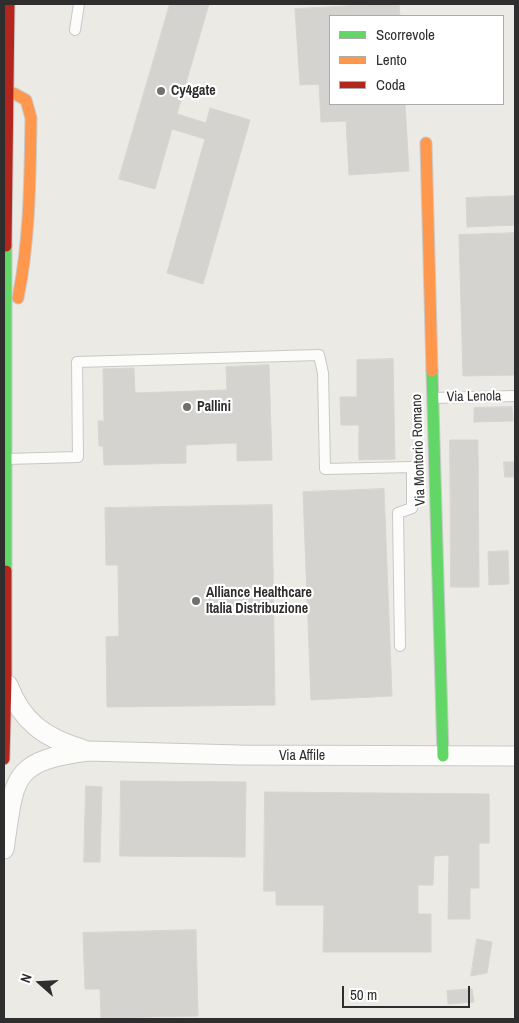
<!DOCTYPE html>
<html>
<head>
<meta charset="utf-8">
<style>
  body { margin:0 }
  #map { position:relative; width:519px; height:1023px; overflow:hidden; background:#ebeae4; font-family:"Archivo Narrow",sans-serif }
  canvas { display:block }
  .frame { position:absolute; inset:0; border:5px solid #2e2e2e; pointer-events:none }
  .legend { position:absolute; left:329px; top:15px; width:175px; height:90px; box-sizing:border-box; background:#fff; border:1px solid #ababab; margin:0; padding:6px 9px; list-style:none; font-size:15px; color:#2e2e2e }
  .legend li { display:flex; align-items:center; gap:10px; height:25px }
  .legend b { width:25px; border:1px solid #ababab }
  .north { position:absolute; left:15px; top:958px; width:50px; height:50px; -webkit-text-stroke:4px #fff; paint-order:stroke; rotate:289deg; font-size:14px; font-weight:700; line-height:20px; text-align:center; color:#2e2e2e }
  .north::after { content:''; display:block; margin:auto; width:18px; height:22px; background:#2e2e2e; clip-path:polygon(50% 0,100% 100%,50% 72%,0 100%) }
  .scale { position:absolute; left:342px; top:986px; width:128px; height:22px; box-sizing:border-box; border:2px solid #2e2e2e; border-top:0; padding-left:6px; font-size:15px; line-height:18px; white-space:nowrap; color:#2e2e2e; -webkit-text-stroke:4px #fff; paint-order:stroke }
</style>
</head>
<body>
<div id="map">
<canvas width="519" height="1023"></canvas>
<div class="frame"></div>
<ul class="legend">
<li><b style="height:6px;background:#63d668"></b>Scorrevole</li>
<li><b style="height:6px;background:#ff974d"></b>Lento</li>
<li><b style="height:6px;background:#b3261e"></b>Coda</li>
</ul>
<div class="north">N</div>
<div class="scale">50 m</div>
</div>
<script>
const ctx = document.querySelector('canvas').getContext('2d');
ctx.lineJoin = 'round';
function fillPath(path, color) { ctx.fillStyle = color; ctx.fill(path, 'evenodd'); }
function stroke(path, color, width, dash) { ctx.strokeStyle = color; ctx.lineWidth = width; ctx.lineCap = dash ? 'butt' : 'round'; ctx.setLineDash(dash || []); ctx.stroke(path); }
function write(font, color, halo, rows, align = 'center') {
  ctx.font = font + ' "Archivo Narrow",sans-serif'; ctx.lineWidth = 4.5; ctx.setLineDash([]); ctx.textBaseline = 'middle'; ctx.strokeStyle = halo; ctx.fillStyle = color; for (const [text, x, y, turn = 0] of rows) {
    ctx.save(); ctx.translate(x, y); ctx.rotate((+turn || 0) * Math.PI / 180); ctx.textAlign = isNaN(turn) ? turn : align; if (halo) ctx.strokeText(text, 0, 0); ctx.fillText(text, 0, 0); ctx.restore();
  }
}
const building = new Path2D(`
  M170,4H209L177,114L206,123L210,108L250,120L203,284L167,273L205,139L172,129L155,189L119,179Z
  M384,4H399L400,16H330V104H405L409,171L349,175L346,121L321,122L319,84L300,85L295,9Z
  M515,196V225L467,227L466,198Z
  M515,233V375L463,376L459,235Z
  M393,359L395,459L359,460V425H341L340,397H357V360Z
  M269,365L272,460L237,461V443L186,445V463L104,465L103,446H99L98,421H104L103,369L134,368L135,393L227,390L226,367Z
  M512,407L513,421L474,422V408Z
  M450,440H478L479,587H451Z
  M504,462H515V477H505Z
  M384,489L392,696L311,700L303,492Z
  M272,505L275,705L107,707L106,637L119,636L118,565H106L105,508Z
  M508,551L509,584L489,585L488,552Z
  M121,781L246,782L245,857L120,856Z
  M86,786L102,787L100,862H84Z
  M265,792L489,794V843H479V888H470V919H448L449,855L434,856L433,885H418V914H431V952H323L324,905H276V891H264Z
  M196,930L198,1016L101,1018L100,989H85L83,933Z
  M477,939L492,942L487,973L471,976Z
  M472,989L474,1002L448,1004L447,991Z`);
fillPath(building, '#d4d3cf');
stroke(building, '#d6d5d0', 1);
const lane = new Path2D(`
  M75,30L79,4
  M434,398L515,396
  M6,459L78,457L77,362L319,355L323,373L325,469L412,467V508L398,513L400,646`);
const street = new Path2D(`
  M8,685C22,722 45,738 82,749
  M4,849C15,779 9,761 88,751L240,755L515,756`);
const fast = new Path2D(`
  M432,371L443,756
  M6,571V246`);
const slow = new Path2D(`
  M4,92L15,94L26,100L31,118C30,179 30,238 18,298
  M426,143L432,371`);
const jam = new Path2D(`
  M6,246L9,4
  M4,759L6,678V571`);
stroke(lane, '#c9c8c8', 12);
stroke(street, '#c9c8c8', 21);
stroke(fast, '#c9c8c8', 13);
stroke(slow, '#c9c8c8', 13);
stroke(jam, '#c9c8c8', 13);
stroke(lane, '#fcfcfb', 10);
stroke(street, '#fcfcfb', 19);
stroke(fast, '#63d668', 11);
stroke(slow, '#ff974d', 11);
stroke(jam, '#b3261e', 11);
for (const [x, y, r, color] of [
  [161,91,5,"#70706e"],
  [187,407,5,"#70706e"],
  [196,601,5,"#70706e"]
]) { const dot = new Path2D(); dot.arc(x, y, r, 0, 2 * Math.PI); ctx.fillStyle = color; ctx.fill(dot); stroke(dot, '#fff', 2); }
write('bold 14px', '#2e2e2e', '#fff', [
  ["Cy4gate",171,91],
  ["Pallini",197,407],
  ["Alliance Healthcare",206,593],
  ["Italia Distribuzione",206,609]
], 'left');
write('14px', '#2e2e2e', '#fff', [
  ["Via Lenola",474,397,-1],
  ["Via Montorio Romano",419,450,-92],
  ["Via Affile",302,756]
]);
</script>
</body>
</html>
